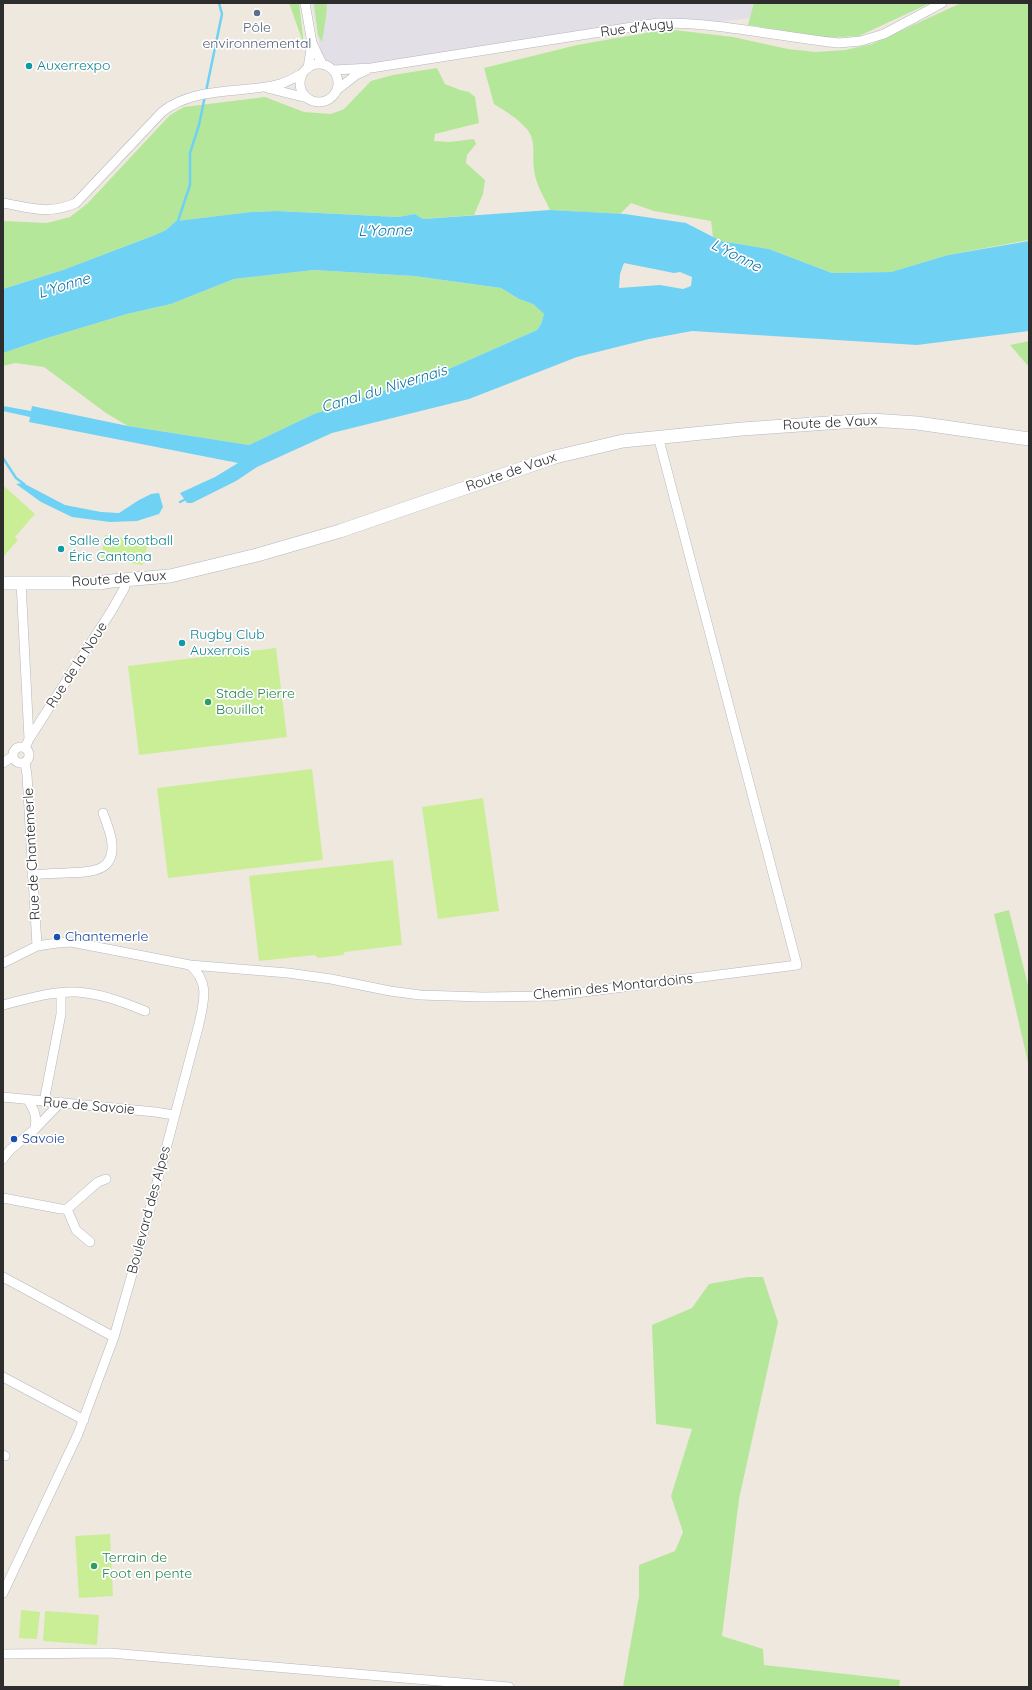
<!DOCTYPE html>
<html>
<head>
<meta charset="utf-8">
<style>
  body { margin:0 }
  #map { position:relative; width:1032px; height:1690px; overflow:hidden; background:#efe8df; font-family:Quicksand,sans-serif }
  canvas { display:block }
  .frame { position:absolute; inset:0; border:4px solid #2d2d2d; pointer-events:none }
</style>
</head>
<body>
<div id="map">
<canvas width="1032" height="1690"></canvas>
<div class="frame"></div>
</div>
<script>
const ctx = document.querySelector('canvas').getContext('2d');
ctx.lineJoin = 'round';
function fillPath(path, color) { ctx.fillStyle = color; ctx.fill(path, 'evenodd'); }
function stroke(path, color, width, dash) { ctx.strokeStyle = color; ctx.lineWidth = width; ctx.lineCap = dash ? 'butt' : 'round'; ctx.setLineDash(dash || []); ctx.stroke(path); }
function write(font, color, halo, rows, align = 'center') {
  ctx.font = font + ' Quicksand,sans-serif'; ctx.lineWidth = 3.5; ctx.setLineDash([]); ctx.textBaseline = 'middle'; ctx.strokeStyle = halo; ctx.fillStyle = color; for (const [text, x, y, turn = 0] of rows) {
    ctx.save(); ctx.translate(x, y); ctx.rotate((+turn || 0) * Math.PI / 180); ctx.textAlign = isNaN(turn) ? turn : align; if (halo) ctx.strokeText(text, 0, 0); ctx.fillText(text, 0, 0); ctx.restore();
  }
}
fillPath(new Path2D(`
  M312,3H783L782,14L397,62L344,74L322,58Z`), '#e2dfe7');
fillPath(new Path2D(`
  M289,3H299L304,45Z
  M314,3H327L326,17L322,42L318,35Z
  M754,3H930L859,36L826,38L748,25Z
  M961,3H1029V240L948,255L891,272L832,273L769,249L721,241L713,237L711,221L654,211L631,203L620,214L550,210C544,197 535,183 534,169C532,155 537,140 526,128C517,118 505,111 494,104L484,68L577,45L651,32L674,30L733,37L788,49L816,52L845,50L872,44Z
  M437,68L445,84L460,90L469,92L475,97L479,123L435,134L434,141L449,142L474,139L476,144L467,155L466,163L485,180L483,194L474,215L423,219L415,214L398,217L278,211L251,212L176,221L166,230L155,235L63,270L3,289V221L47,223L70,217L88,203L170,115L184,107L265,97L304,112L331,114L344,109L371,81L393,75Z
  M314,270L414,276L501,288L519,299L533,304L544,314L541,324L537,330L451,368L314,414L249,445L128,426L106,413L44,367L15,363L3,366V353L44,339L127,314L171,304L234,279Z
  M1029,341V367L1010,345Z
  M1009,910L1029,989V1067L994,914Z
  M748,1277H763L778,1322L739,1499L722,1636L763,1649L764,1665L900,1680L899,1687H623L639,1596V1565L675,1551L683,1532L671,1496L692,1429L656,1424L652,1325L692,1308L709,1284Z`), '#b5e79a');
fillPath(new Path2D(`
  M3,485L35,514L15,537L18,540L4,556L3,555Z
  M105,535L148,543L143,565L101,558Z
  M276,648L287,737L139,755L128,666Z
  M312,769L323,860L168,878L157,788Z
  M483,798L499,911L438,919L422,807Z
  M393,860L402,945L345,952L343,955L318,958L315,955L259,961L249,876Z
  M110,1534L113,1596L79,1598L75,1536Z
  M21,1610L40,1612L37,1639L19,1638Z
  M45,1611L99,1615L97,1645L43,1641Z`), '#caee95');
fillPath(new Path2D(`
  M550,210L625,214L686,223L721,241L769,249L832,273L891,272L948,255L1029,241V331L917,345L692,331L649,339L577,357L469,399L332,433L257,467L236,481L192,503H187L180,493L215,477L238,463L29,422L30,417L3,411V406L31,411L32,406L128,426L249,445L314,414L451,368L537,330L541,324L544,314L533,304L519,299L501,288L414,276L314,270L234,279L171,304L127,314L44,339L3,353V289L63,270L155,235L166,230L176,221L251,212L278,211L398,217L415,214L423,219ZM624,263L674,273L680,272L692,277L691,286L683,289L660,285L619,288L620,274Z
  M23,483L65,505L101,512L119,513L139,500L151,494L159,493L163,507L159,514L137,521L110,522L72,517L41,502L16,484Z`), '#6fd2f4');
stroke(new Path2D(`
  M177,224L190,185V153L199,125L222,14L219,3
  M3,458L16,478L24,484
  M180,502L186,499`), '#6fd2f4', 2.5);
const street = new Path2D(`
  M305,3L312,43L308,68
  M312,43L322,64
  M300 83a19 19 0 1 1 38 0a19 19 0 1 1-38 0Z
  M334,70L371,68L658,23C719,22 779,37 839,43L861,41L884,34L942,3
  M267,88L307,98
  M338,89L356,75L367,70
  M3,203C32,208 48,215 76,203L162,112C194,86 241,94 280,84C288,82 295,77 302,74
  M21,582L29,739
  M13 755a8 8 0 1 1 16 0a8 8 0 1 1-16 0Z
  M25,748L29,739L112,610L125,587L124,580
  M25,762L27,775L37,946
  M3,763L13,756
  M32,875C43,874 55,873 66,873C91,872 118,873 111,837C109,829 106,821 103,813
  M3,963L37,946L57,943L71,942L190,965C210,982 204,1001 199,1024L141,1243L114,1337L78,1434L3,1593
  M190,965L288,973L331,979L390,991L420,995L483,997L552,996L797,965L658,436
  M3,1005C27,999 51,991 76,992C99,993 123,1002 145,1011
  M3,1097L155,1112L174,1115
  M28,1100C35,1111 37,1117 35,1129
  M44,1102L61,1014V993
  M3,1159L10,1150L35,1129L61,1102
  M3,1198L61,1209H67L98,1182L106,1179
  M67,1209L76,1230L90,1242
  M3,1277L114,1337
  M3,1377L84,1420
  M3,1455L5,1456
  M3,1654L110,1653L509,1687`);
const secondary = new Path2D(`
  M3,583H99L111,581L170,576L257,555L340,531L555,457L623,441L742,429L871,420L917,423L1029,439`);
stroke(street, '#b3b6c1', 10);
stroke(secondary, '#b3b6c1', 14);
stroke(street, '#fff', 9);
stroke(secondary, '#fff', 13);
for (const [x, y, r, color] of [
  [257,13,4,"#5c6f8a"],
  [29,66,4,"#0f9aa8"],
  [61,549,4,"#0f9aa8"],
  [182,643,4,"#0f9aa8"],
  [208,702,4,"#2e9e5b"],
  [57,937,4,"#1a4fb4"],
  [14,1139,4,"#1a4fb4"],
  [94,1566,4,"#2e9e5b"]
]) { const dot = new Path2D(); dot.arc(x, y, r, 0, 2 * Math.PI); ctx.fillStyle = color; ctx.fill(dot); stroke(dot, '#fff', 1.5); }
write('14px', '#4e5e75', '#fff', [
  ["Pôle",257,28],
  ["environnemental",257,44]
]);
write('14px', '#2d2d2d', '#fff', [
  ["Rue d'Augy",637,28,-7],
  ["Route de Vaux",830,423,-3],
  ["Route de Vaux",511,472,-19],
  ["Route de Vaux",119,579,-4],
  ["Rue de la Noue",77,665,-57],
  ["Rue de Chantemerle",32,854,-93],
  ["Chemin des Montardoins",613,987,-6],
  ["Rue de Savoie",89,1106,5],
  ["Boulevard des Alpes",149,1210,-75]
]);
write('14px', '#0d838f', '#fff', [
  ["Auxerrexpo",37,66],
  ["Salle de football",69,541],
  ["Éric Cantona",69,557],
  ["Rugby Club",190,635],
  ["Auxerrois",190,651]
], 'left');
write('14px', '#27864d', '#fff', [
  ["Stade Pierre",216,694],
  ["Bouillot",216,710],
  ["Terrain de",102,1558],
  ["Foot en pente",102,1574]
], 'left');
write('14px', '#164399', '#fff', [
  ["Chantemerle",65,937],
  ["Savoie",22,1139]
], 'left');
write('italic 15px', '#0871a5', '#fff', [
  ["L'Yonne",385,231,-1],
  ["L'Yonne",736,256,27],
  ["L'Yonne",64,286,-17],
  ["Canal du Nivernais",384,389,-17]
]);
</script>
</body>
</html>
